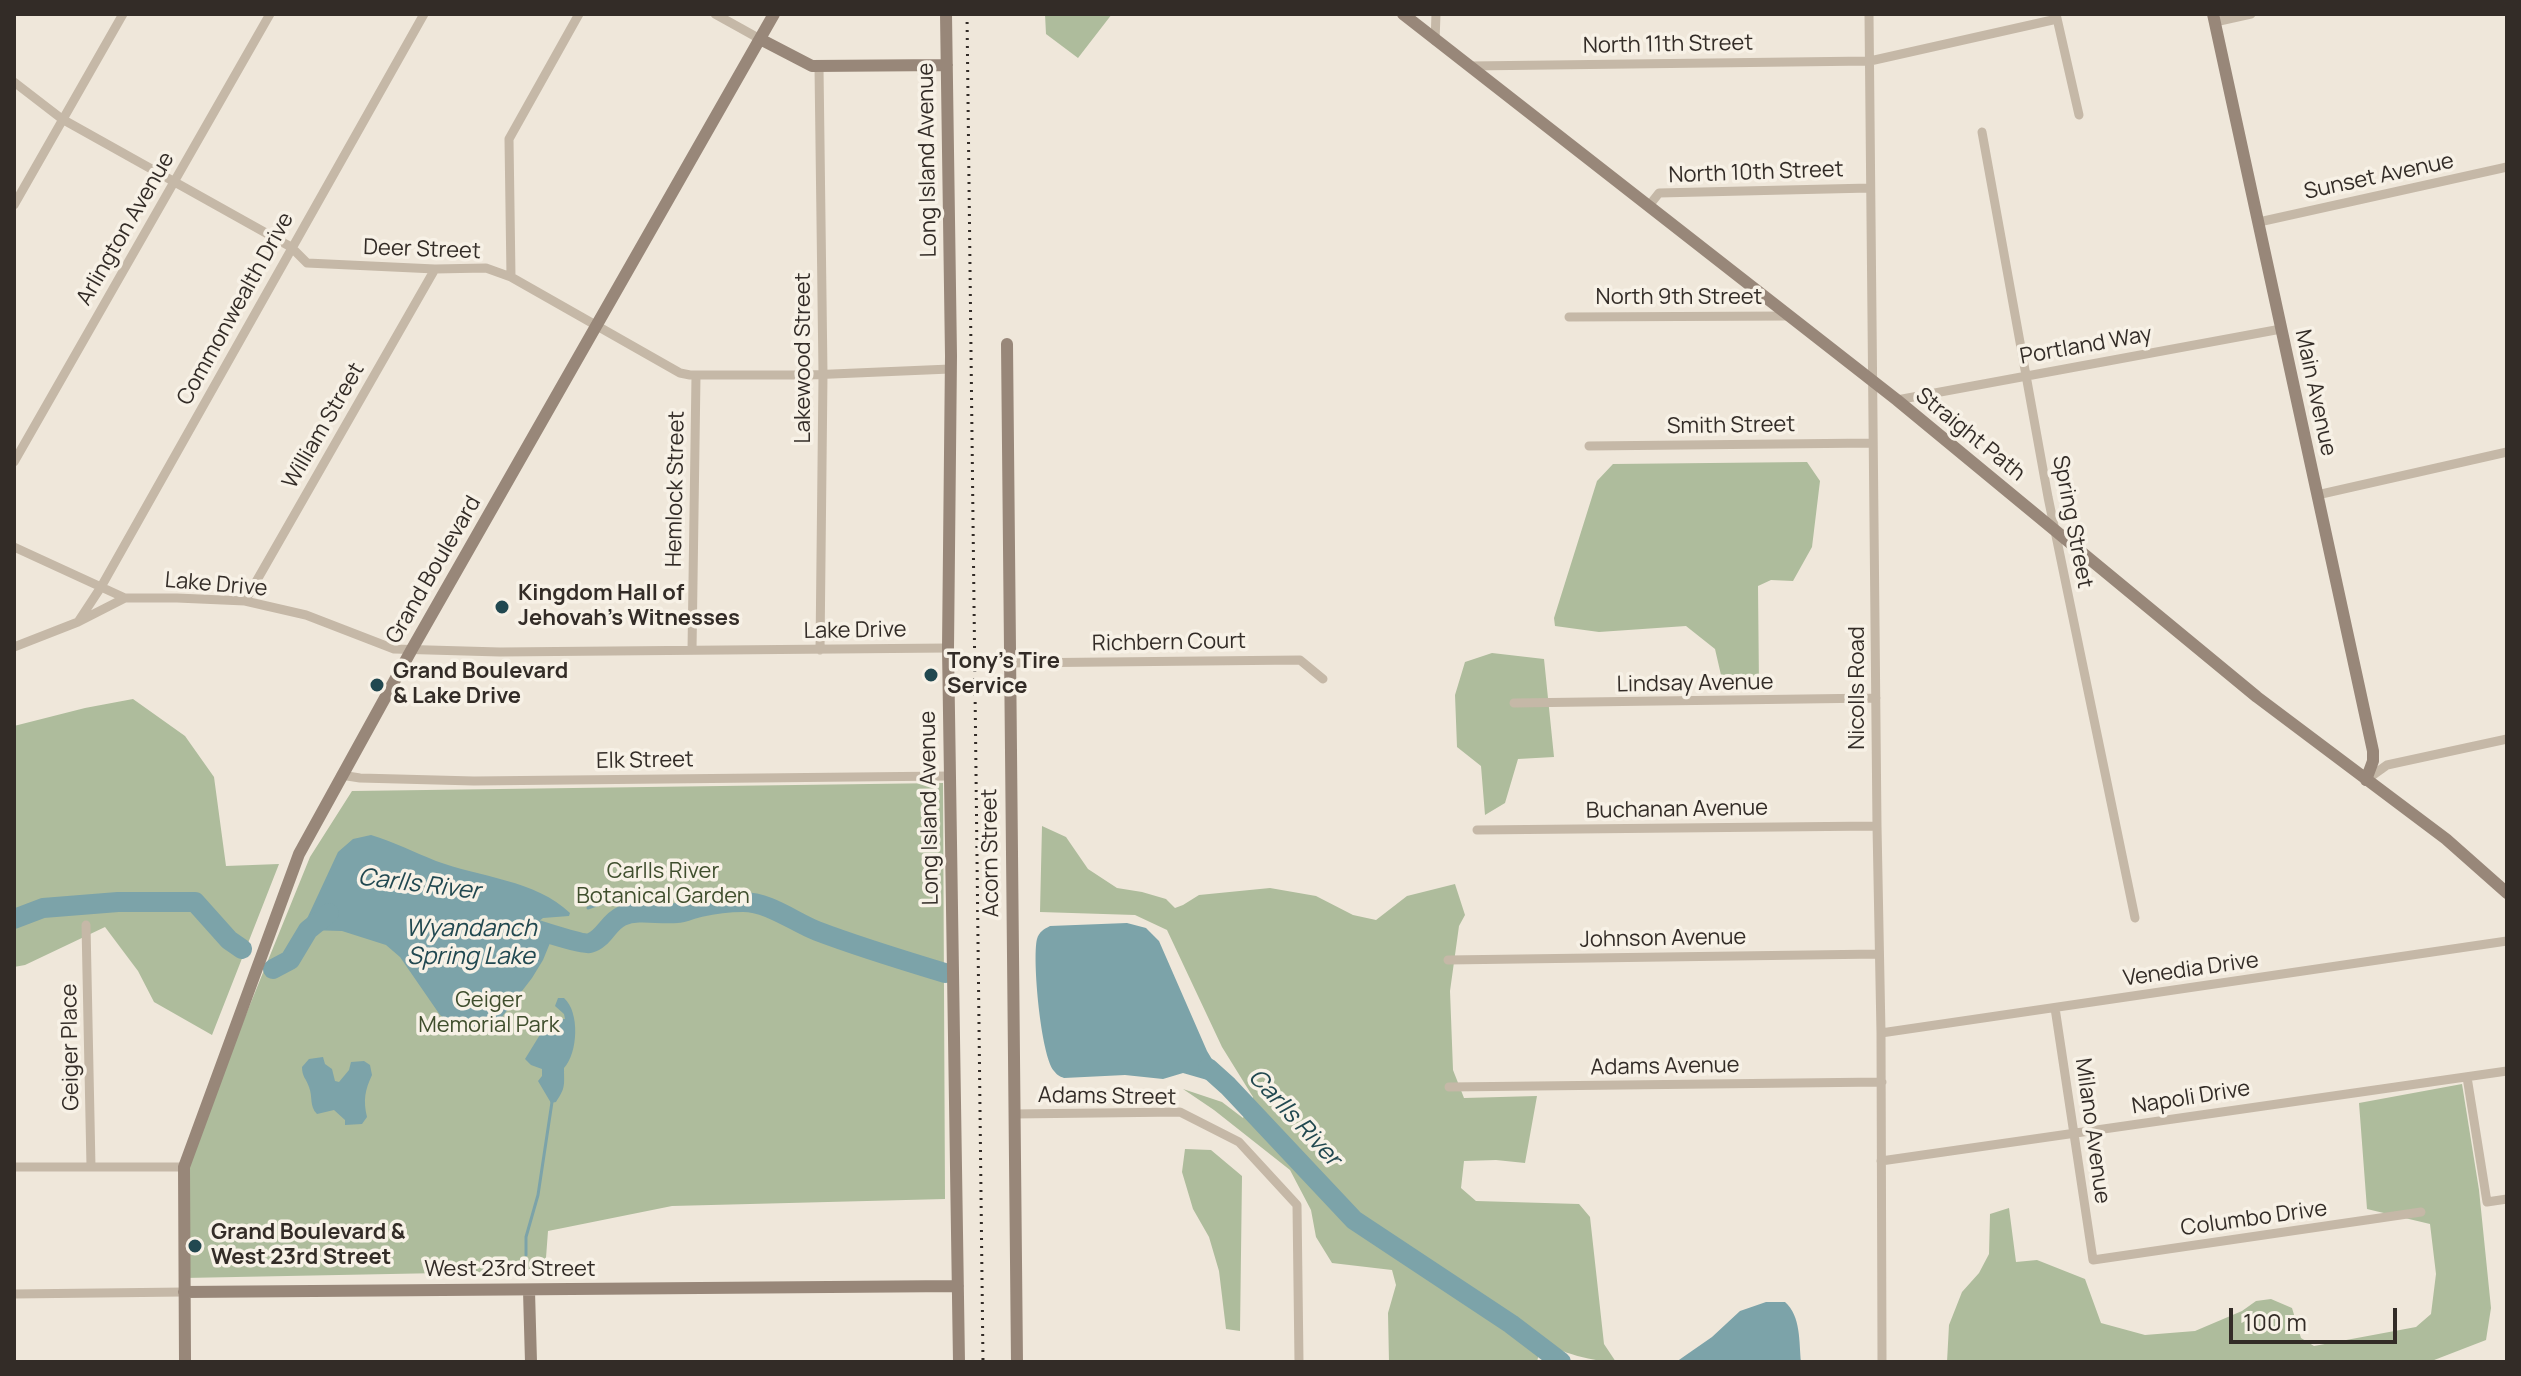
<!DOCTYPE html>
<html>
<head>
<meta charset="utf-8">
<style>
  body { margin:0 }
  #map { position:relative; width:2521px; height:1376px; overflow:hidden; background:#efe7da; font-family:Manrope,sans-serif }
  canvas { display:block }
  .frame { position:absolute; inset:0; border:16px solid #332c27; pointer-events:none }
  .scale { position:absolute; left:2229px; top:1308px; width:168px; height:36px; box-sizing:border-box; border:4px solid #332c27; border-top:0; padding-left:10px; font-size:24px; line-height:28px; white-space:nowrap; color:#332c27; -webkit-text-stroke:6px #f7f1e6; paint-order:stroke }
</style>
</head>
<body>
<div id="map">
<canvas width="2521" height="1376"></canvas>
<div class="frame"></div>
<div class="scale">100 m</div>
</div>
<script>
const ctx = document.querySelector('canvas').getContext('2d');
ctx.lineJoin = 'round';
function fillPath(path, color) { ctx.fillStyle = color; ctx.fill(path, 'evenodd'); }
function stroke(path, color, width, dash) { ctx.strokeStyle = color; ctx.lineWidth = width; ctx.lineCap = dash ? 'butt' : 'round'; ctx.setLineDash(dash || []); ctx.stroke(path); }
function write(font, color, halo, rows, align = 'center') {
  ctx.font = font + ' Manrope,sans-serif'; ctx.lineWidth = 7; ctx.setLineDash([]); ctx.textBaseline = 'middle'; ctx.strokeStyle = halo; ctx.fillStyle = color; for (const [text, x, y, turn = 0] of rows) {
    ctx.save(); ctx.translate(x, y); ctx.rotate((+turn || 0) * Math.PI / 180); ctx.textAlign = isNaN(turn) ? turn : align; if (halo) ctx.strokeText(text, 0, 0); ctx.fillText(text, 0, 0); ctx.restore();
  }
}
fillPath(new Path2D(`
  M1045,14H1112L1078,58L1046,34Z
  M1807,462L1820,481L1812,547L1793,581L1771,580L1758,586L1759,686L1724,688L1715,649L1686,626L1599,632L1555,626L1554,618L1597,481L1613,464Z
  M1492,653L1544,659L1554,757L1518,759L1505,803L1485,815L1481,766L1457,747L1455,695L1465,662Z
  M133,699L185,736L214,777L226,866L279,864L212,1035L154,1002L138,971L105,927L25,965L14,967V726L85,708Z
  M943,783L945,1199L672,1206L548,1231L545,1271L184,1278V1167L310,857L352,791Z
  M1042,826L1066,837L1088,869L1117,888L1142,892L1166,899L1175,908L1183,905L1199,895L1270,888L1316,896L1353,915L1376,920L1407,896L1455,884L1465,915L1459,926L1450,991L1453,1070L1464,1098L1537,1096L1525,1163L1496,1160L1464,1161L1461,1188L1476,1201L1579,1204L1590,1217L1604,1344L1616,1362C1597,1362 1557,1353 1542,1340L1537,1362H1389L1388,1313L1396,1285L1392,1270L1332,1263L1316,1237L1311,1210L1290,1170L1214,1110L1183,1089L1222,1102L1243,1118L1253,1097L1222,1047L1167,930L1135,915L1040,912Z
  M2462,1084L2479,1190L2491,1308L2486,1340L2429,1362H1947L1949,1325L1962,1292L1979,1273L1989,1254L1990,1214L2009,1208L2016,1262L2037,1260L2085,1279L2101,1323L2145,1335L2195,1331L2242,1311L2256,1301L2271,1299L2292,1308L2301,1338L2314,1346L2416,1327L2431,1314L2436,1274L2430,1224L2367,1209L2359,1103Z
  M1185,1149L1211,1150L1242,1176L1240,1331L1226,1329L1219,1271L1209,1237L1193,1209L1182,1172Z`), '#aebc9c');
fillPath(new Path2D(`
  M371,835C394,842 414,852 436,861C479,877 536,880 570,913L569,916L543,918L538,922L539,929L561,930L562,936L550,943L543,960L532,978L495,1026L478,1031L462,1029L449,1023L440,1015L400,957L386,945L342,931L308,930L305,923L338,852L353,839Z
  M1127,923L1146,928L1159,941L1207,1051L1228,1086L1183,1073L1163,1079L1125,1075L1064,1078C1059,1076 1057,1075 1054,1071C1041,1056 1032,959 1037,939C1039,932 1044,929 1050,926Z
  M558,998H564C580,1012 578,1053 564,1068C564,1085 566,1087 556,1102L551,1103L538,1081L542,1076V1069L531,1065L525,1059L549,1020L565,1019L564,1014L555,1006Z
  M323,1057L325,1064L332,1069L335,1081L339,1082L349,1070L351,1062L364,1061L370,1065L372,1075C365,1090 363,1100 367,1117L362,1124L345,1125V1120L334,1110L317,1114C309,1106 313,1097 309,1087C306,1078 302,1077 302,1067L309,1059Z
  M1766,1302H1785C1801,1316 1799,1342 1801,1362H1676L1712,1337L1740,1311Z`), '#7ca3a9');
stroke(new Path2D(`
  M588,908L605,902L627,901L644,912
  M526,1255V1237L538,1195L552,1102`), '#7ca3a9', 3);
stroke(new Path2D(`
  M14,919L43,908L118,902H195L229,940L242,949
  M537,930C548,933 583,945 590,943C604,939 608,922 622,916C639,909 659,915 677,913C685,913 693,908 700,907C713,904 730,902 743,902C769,902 794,922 817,931C859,947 902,960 945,973
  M273,969L290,960L308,930L329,913
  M1208,1068L1228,1086L1354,1220L1511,1324L1561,1362`), '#7ca3a9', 20);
stroke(new Path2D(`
  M715,14L760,39
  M1869,14L1877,826L1881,1033L1882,1362
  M2056,14L2079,115
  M2215,22L2251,14
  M1435,41L1436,14
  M1470,66L1870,61L2057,19
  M819,67L823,374L820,650
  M14,82L62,119L291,247L307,263L435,269L486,268L511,277L680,373L690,375H809L950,369
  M1982,132L2048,497L2135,918
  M14,205L123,14
  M1648,207L1659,193L1870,188
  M2259,222L2507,167
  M511,277L509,139L579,14
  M1569,317L1788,316
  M1897,400L2281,329
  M1589,446L1873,443
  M14,462L270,14
  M2317,495L2507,452
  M14,547L125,598H177L245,601L306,615L394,649L500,652L948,648
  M245,601L435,269
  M78,622L101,587L424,14
  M14,647L78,622L125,598
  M692,650L696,376
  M1009,663L1300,660L1323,679
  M1514,703L1876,698
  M341,775L360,778L474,781L949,776
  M2366,780L2387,765L2507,739
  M1477,830L1877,826
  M86,925L91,1167
  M1448,960L1879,954
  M2055,1008L2093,1260L2421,1212
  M1881,1033L2507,941
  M2467,1077L2487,1202L2507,1199
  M1449,1087L1882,1082
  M1014,1114L1180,1112L1239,1142L1297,1205L1299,1362
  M1881,1161L2507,1071
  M14,1167H184
  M14,1294L184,1292`), '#c5b8a7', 9);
stroke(new Path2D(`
  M946,14L951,356L948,648L959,1362
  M1403,14L1897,400L2257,697L2446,839L2507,893
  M2213,14L2373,751V761L2366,780
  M760,39L812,66L947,65
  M1007,344L1017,1362
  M529,1291L531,1362
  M184,1292L958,1286
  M185,1362L184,1167L299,854L412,649L774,14`), '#988779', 12);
stroke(new Path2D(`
  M967,14L983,1362`), '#332c27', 3, [2, 6]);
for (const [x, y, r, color] of [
  [502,607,8,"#214850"],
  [931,675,8,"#214850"],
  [377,685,8,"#214850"],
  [195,1246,8,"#214850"]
]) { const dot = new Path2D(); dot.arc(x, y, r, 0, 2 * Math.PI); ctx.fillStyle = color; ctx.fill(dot); stroke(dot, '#f7f1e6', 3); }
write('22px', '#332c27', '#f7f1e6', [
  ["North 11th Street",1668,45,-1],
  ["Long Island Avenue",928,160,-91],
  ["North 10th Street",1756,173,-2],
  ["Sunset Avenue",2379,177,-12],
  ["Arlington Avenue",126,229,-60],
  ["Deer Street",422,250,2],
  ["North 9th Street",1679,298],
  ["Commonwealth Drive",236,309,-61],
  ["Portland Way",2086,346,-10],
  ["Lakewood Street",804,358,-90],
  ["Main Avenue",2315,393,78],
  ["William Street",324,426,-60],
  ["Smith Street",1731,426,-1],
  ["Straight Path",1970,435,39],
  ["Hemlock Street",676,489,-89],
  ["Spring Street",2072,522,79],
  ["Grand Boulevard",434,570,-60],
  ["Lake Drive",216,585,5],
  ["Lake Drive",855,631,-1],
  ["Richbern Court",1169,643,-1],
  ["Lindsay Avenue",1695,684,-1],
  ["Nicolls Road",1858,688,-90],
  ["Elk Street",645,761,-1],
  ["Long Island Avenue",930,808,-91],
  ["Buchanan Avenue",1677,810,-1],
  ["Acorn Street",991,853,-91],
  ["Johnson Avenue",1663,939,-1],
  ["Venedia Drive",2191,970,-8],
  ["Geiger Place",71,1047,-91],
  ["Adams Avenue",1665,1067,-1],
  ["Adams Street",1107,1097,1],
  ["Napoli Drive",2191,1098,-9],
  ["Milano Avenue",2092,1131,82],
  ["Columbo Drive",2254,1219,-8],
  ["West 23rd Street",510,1270]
]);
write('bold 22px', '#332c27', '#f7f1e6', [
  ["Kingdom Hall of",518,594],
  ["Jehovah’s Witnesses",518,619],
  ["Tony’s Tire",947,662],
  ["Service",947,687],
  ["Grand Boulevard",393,672],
  ["& Lake Drive",393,697],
  ["Grand Boulevard &",211,1233],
  ["West 23rd Street",211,1258]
], 'left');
write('22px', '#3f4e2d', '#f7f1e6', [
  ["Carlls River",663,872],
  ["Botanical Garden",663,897],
  ["Geiger",489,1001],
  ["Memorial Park",489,1026]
]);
write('italic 24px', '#214850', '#f7f1e6', [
  ["Carlls River",419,885,7],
  ["Wyandanch",471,929],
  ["Spring Lake",471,957],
  ["Carlls River",1294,1118,47]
]);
</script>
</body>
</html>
